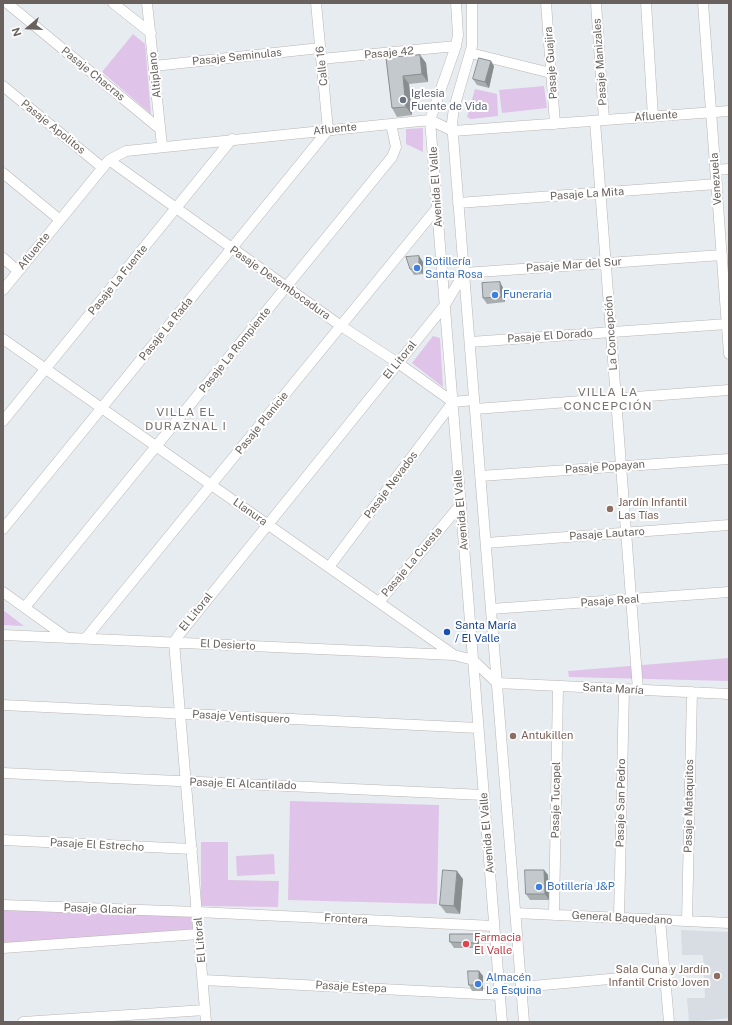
<!DOCTYPE html>
<html>
<head>
<meta charset="utf-8">
<style>
  body { margin:0 }
  #map { position:relative; width:732px; height:1025px; overflow:hidden; background:#e7ecf1; font-family:"Public Sans",sans-serif }
  canvas { display:block }
  .frame { position:absolute; inset:0; border:4px solid #68615e; pointer-events:none }
  .north { position:absolute; left:8px; top:8px; width:40px; height:40px; -webkit-text-stroke:3px #fff; paint-order:stroke; rotate:251deg; font-size:11px; font-weight:700; line-height:16px; text-align:center; color:#68615e }
  .north::after { content:''; display:block; margin:auto; width:14px; height:18px; background:#68615e; clip-path:polygon(50% 0,100% 100%,50% 72%,0 100%) }
</style>
</head>
<body>
<div id="map">
<canvas width="732" height="1025"></canvas>
<div class="frame"></div>
<div class="north">N</div>
</div>
<script>
const ctx = document.querySelector('canvas').getContext('2d');
ctx.lineJoin = 'round';
function fillPath(path, color) { ctx.fillStyle = color; ctx.fill(path, 'evenodd'); }
function stroke(path, color, width, dash) { ctx.strokeStyle = color; ctx.lineWidth = width; ctx.lineCap = dash ? 'butt' : 'round'; ctx.setLineDash(dash || []); ctx.stroke(path); }
function write(font, color, halo, rows, align = 'center') {
  ctx.font = font + ' "Public Sans",sans-serif'; ctx.lineWidth = 4; ctx.setLineDash([]); ctx.textBaseline = 'middle'; ctx.strokeStyle = halo; ctx.fillStyle = color; for (const [text, x, y, turn = 0] of rows) {
    ctx.save(); ctx.translate(x, y); ctx.rotate((+turn || 0) * Math.PI / 180); ctx.textAlign = isNaN(turn) ? turn : align; if (halo) ctx.strokeText(text, 0, 0); ctx.fillText(text, 0, 0); ctx.restore();
  }
}
fillPath(new Path2D(`
  M681,930L729,932V1018L689,1022L687,998H705L703,955H682Z`), '#d8dde3');
fillPath(new Path2D(`
  M133,34L145,44L151,114L102,72Z
  M544,86L547,108L502,113L499,90Z
  M475,89L497,94L498,116L471,119L467,117Z
  M423,128V152L406,144V129Z
  M433,336L440,338L443,387L412,363Z
  M3,610L24,626L3,625Z
  M729,658V681L569,677L568,671Z
  M290,801L439,805L437,904L288,900Z
  M201,842H228V880L279,881L278,907L201,906Z
  M274,854L275,874L237,876L236,856Z
  M3,910L192,915L193,929L3,945Z`), '#e0c3e9');
const minor = new Path2D(`
  M7,3L160,129
  M113,3L151,33
  M147,3L162,146
  M456,3L458,35L456,46L430,120L502,1022
  M472,3V46L454,108L452,123L524,1022
  M546,3L555,124
  M596,3L604,120
  M646,3L653,117
  M703,3L729,354
  M470,53L551,73
  M321,59L456,46
  M154,66L320,48
  M3,86L103,168
  M595,121L638,690
  M109,160L341,326L398,363L453,402
  M715,170L729,169
  M3,173L60,220
  M458,203L717,184
  M3,258L18,271
  M3,290L109,160L126,151L430,120L453,131L729,111
  M3,339L454,655L473,660L497,683L729,694
  M470,342L727,324
  M453,402L474,400
  M475,409L729,390
  M3,421L232,139
  M480,476L729,459
  M3,529L328,130L316,3
  M486,543L729,525
  M329,567L453,402
  M3,592L67,638
  M379,602L461,504
  M25,607L392,157L396,147L391,124
  M491,609L729,592
  M3,635L454,655
  M86,638L437,208
  M3,705L478,728
  M3,773L484,795
  M3,840L192,849
  M3,905L197,912L494,926
  M515,913L729,923
  M554,915L558,686
  M619,918L624,689
  M660,920L669,1022
  M687,921L692,692
  M3,948L199,934
  M203,980L500,995
  M521,987L665,974
  M23,1022L205,1010
  M206,1022L174,642L178,636L445,305L464,273L722,255`);
stroke(minor, '#bab5b2', 11);
stroke(minor, '#fff', 10);
fillPath(new Path2D(`
  M420,55L426,63L428,82L409,84L412,115L397,117L392,108L386,58Z
  M494,66L489,88L477,85L473,79Z
  M419,256L423,262V274L414,275L410,269Z
  M500,282L503,288L505,302L487,304L483,298Z
  M544,870L548,875L549,900H530L526,894Z
  M463,879L460,914L446,913L440,905Z
  M479,940V948H454L450,942Z
  M479,971L483,976V991H472L469,985Z`), '#a8adaf');
fillPath(new Path2D(`
  M420,55L426,63L428,82L422,74Z
  M491,61L494,66L489,88L485,82Z
  M403,76L409,84L412,115L406,107Z
  M419,256L423,262V274L419,269Z
  M500,282L503,288L505,302L501,297Z
  M544,870L548,875L549,900L545,894Z
  M457,871L463,879L460,914L454,906Z
  M475,934L479,940V948L475,943Z
  M479,971L483,976V991L479,985Z`), '#888d8f');
const building = new Path2D(`
  M420,55L422,74L403,76L406,107L392,108L386,58Z
  M479,58L491,61L485,82L473,79Z
  M419,256V269H410L406,257Z
  M500,282L501,297L483,298L482,283Z
  M443,870L457,871L454,906L440,905Z
  M525,870H544L545,894H526Z
  M450,934H475V943L450,942Z
  M468,971H479V985H469Z`);
fillPath(building, '#c3c9cc');
stroke(building, '#888d8f', 1);
for (const [x, y, r, color] of [
  [403,100,4,"#6b7280"],
  [417,268,4,"#3f7fe0"],
  [495,295,4,"#3f7fe0"],
  [610,509,4,"#8d6e63"],
  [447,632,4,"#1a4fb4"],
  [513,736,4,"#8d6e63"],
  [539,887,4,"#3f7fe0"],
  [466,944,4,"#e0444e"],
  [717,976,4,"#8d6e63"],
  [478,984,4,"#3f7fe0"]
]) { const dot = new Path2D(); dot.arc(x, y, r, 0, 2 * Math.PI); ctx.fillStyle = color; ctx.fill(dot); stroke(dot, '#fff', 1.5); }
write('11px', '#68615e', '#fff', [
  ["Pasaje 42",389,53,-5],
  ["Pasaje Seminulas",237,57,-6],
  ["Pasaje Manizales",600,62,-94],
  ["Pasaje Guajira",551,63,-94],
  ["Calle 16",322,66,-96],
  ["Pasaje Chacras",93,74,39],
  ["Altiplano",155,75,-96],
  ["Afluente",656,116,-4],
  ["Pasaje Apolitos",53,127,39],
  ["Afluente",335,129,-6],
  ["Venezuela",716,179,-94],
  ["Avenida El Valle",436,187,-94],
  ["Pasaje La Mita",587,194,-4],
  ["Afluente",34,251,-51],
  ["Pasaje Mar del Sur",574,265,-4],
  ["Pasaje La Fuente",118,280,-51],
  ["Pasaje Desembocadura",280,283,35],
  ["Pasaje La Rada",166,329,-51],
  ["La Concepción",611,333,-94],
  ["Pasaje El Dorado",550,336,-4],
  ["Pasaje La Rompiente",235,350,-51],
  ["El Litoral",400,360,-51],
  ["Pasaje Planicie",262,423,-51],
  ["Pasaje Popayan",605,467,-4],
  ["Pasaje Nevados",391,485,-53],
  ["Avenida El Valle",461,510,-95],
  ["Llanura",250,512,35],
  ["Pasaje Lautaro",607,534,-4],
  ["Pasaje La Cuesta",412,562,-50],
  ["Pasaje Real",610,601,-4],
  ["El Litoral",196,612,-51],
  ["El Desierto",228,645,3],
  ["Santa María",613,689,3],
  ["Pasaje Ventisquero",241,717,3],
  ["Pasaje El Alcantilado",243,784,2],
  ["Pasaje Tucapel",556,800,-89],
  ["Pasaje San Pedro",621,803,-89],
  ["Pasaje Mataquitos",689,806,-89],
  ["Avenida El Valle",487,833,-95],
  ["Pasaje El Estrecho",97,845,3],
  ["Pasaje Glaciar",100,909,2],
  ["General Baquedano",622,918,3],
  ["Frontera",346,919,3],
  ["El Litoral",200,940,-95],
  ["Pasaje Estepa",351,987,3]
]);
write('11px', '#5b616d', '#fff', [
  ["Iglesia",411,94],
  ["Fuente de Vida",411,107]
], 'left');
write('11px', '#366cbe', '#fff', [
  ["Botillería",425,262],
  ["Santa Rosa",425,275],
  ["Funeraria",503,295],
  ["Botillería J&P",547,887],
  ["Almacén",486,978],
  ["La Esquina",486,991]
], 'left');
write('11px', '#785e54', '#fff', [
  ["Jardín Infantil",618,503],
  ["Las Tías",618,516],
  ["Antukillen",521,736],
  ["Sala Cuna y Jardín",709,970,"right"],
  ["Infantil Cristo Joven",709,983,"right"]
], 'left');
write('11px', '#164399', '#fff', [
  ["Santa María",455,626],
  ["/ El Valle",455,639]
], 'left');
write('11px', '#be3a42', '#fff', [
  ["Farmacia",474,938],
  ["El Valle",474,951]
], 'left');
ctx.letterSpacing = '1px';
write('12px', '#7a726f', '#fff', [
  ["VILLA LA",608,392],
  ["CONCEPCIÓN",608,406],
  ["VILLA EL",186,412],
  ["DURAZNAL I",186,426]
]);
ctx.letterSpacing = '0px';
</script>
</body>
</html>
